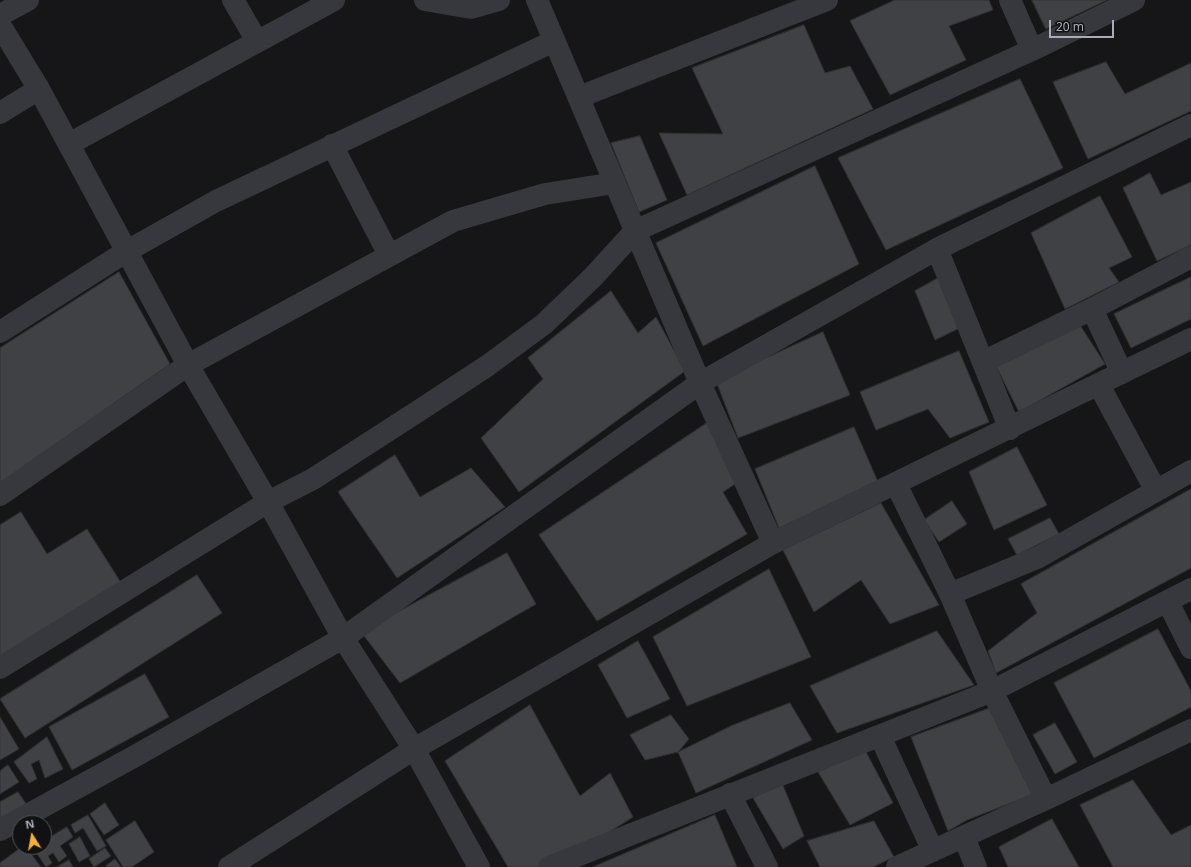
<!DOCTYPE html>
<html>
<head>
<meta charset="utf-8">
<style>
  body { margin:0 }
  #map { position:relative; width:1191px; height:867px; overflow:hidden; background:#161618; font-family:"Noto Sans",sans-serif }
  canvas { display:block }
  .north { position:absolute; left:12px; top:815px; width:40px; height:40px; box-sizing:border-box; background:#111113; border:1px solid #4d4f55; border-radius:50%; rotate:349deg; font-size:11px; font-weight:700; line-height:16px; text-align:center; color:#a8adb8 }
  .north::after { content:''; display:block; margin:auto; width:14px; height:18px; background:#f2b134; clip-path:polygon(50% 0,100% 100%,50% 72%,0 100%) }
  .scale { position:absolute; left:1049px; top:20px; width:65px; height:18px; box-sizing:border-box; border:2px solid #a8adb8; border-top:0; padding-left:5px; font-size:12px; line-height:14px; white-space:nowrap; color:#a8adb8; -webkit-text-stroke:3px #111113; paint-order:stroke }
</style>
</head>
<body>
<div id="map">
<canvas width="1191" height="867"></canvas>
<div class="north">N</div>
<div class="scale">20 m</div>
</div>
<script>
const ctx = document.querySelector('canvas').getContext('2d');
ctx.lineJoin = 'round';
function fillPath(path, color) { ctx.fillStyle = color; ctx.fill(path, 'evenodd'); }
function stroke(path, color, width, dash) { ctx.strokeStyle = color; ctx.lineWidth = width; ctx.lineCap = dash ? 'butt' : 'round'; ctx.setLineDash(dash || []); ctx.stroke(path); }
const building = new Path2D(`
  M895,0H989L993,10L949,26L966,60L890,95L850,21Z
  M1032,0H1107L1046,29Z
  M804,25L825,73L850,66L873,109L687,195L659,133L723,134L692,68Z
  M1106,62L1125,94L1191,63V111L1088,159L1053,82Z
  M1020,79L1063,168L886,250L838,158Z
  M640,136L667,200L639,212L611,143Z
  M815,166L859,264L703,346L656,243Z
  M1150,173L1161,195L1191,182V245L1157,261L1123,188Z
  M1100,196L1132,257L1109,268L1119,282L1065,309L1031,233Z
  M119,272L170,364L0,483V348Z
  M947,273L968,324L935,340L915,291Z
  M1191,277V319L1131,348L1114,314Z
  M611,291L638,333L656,317L685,371L519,492L481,438L543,379L528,358Z
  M1080,325L1105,364L1019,412L996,366Z
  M823,332L850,395L738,438L716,381Z
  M959,351L989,422L950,438L928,409L876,430L860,392Z
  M707,423L738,482L723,492L747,534L597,621L539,535Z
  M854,427L878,482L779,528L755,469Z
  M1017,447L1047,505L994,530L969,472Z
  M395,455L420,497L471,468L505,507L397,578L338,492Z
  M1191,489V568L996,673L988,651L1037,613L1021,584Z
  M952,501L967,524L939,542L924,520Z
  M881,503L939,605L890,624L861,580L814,612L783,550Z
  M21,512L47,554L87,529L125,589L0,666V525Z
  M1050,518L1059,534L1017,555L1008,539Z
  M507,553L536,604L400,683L361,632Z
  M769,569L811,657L687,706L653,637Z
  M197,575L222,613L25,738L0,699Z
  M1158,629L1191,691V707L1094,758L1054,683Z
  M937,631L974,685L837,733L810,686Z
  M638,641L670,699L627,718L598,665Z
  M145,674L169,717L72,770L49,727Z
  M790,703L812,740L696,793L678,752L733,725Z
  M530,705L580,796L610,773L633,817L554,867H508L445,761Z
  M993,707L1034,794L967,820L948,831L911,737Z
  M671,715L689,739L678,752L645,760L630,735Z
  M0,717L19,749L0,760Z
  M1055,723L1077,762L1055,774L1033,735Z
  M47,737L63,769L45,778L39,760L31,764L37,779L29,783L14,762Z
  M865,750L893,803L850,825L818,772Z
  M8,765L19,782L0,794V771Z
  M1133,780L1171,835L1191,825V867H1113L1080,805Z
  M782,783L804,836L783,849L753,798Z
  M18,792L27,805L0,822V802Z
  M105,803L119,825L104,835L90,814Z
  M88,815L106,846L97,851L83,828L75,833L71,825Z
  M715,815L737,867H593Z
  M1052,819L1079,867H1008L999,847Z
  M135,821L154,852L132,867H123L106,840Z
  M874,821L894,857L873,867H820L807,841Z
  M67,827L73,837L60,846L67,856L59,862L53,853L48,856L52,863L46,867L33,848L44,847V841Z
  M80,837L90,856L79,862L69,844Z
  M22,847H26L41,867H0V863Z
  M105,848L111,856L94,867L89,859Z
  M115,859L121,867H107L106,866Z
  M69,860L73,867H57Z`);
fillPath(building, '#404145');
stroke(building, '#303034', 1);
stroke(new Path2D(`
  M233,0L257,41
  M425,0L471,8L499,0
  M537,0L700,383L773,543
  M1010,0L1032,50
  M0,15L28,0
  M0,25L39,89L188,365L268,502L343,638L414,749L479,867
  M579,97L827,0
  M0,113L39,89
  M69,144L334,0
  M332,145L389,255
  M937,249L1010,429
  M1092,309L1122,373
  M0,332L127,251L216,201L554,41
  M983,362L1092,309L1191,257
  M1099,385L1156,491
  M896,484L950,594L992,691L1046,799
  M0,495L188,365L453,221L545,194L615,183
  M950,594L1039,557L1191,471
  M1168,602L1191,648
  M0,668L268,502L313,479L420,410L487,366L544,324L593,277L635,231L1032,50L1134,0
  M880,736L933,851
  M730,794L767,867
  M0,830L137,755L343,638L700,383L937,249L1191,125
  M964,837L976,867
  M229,867L414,749L773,543L1191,339
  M549,867L992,691L1191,589
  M897,867L1046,799L1191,730`), '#37383d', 22);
</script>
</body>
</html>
